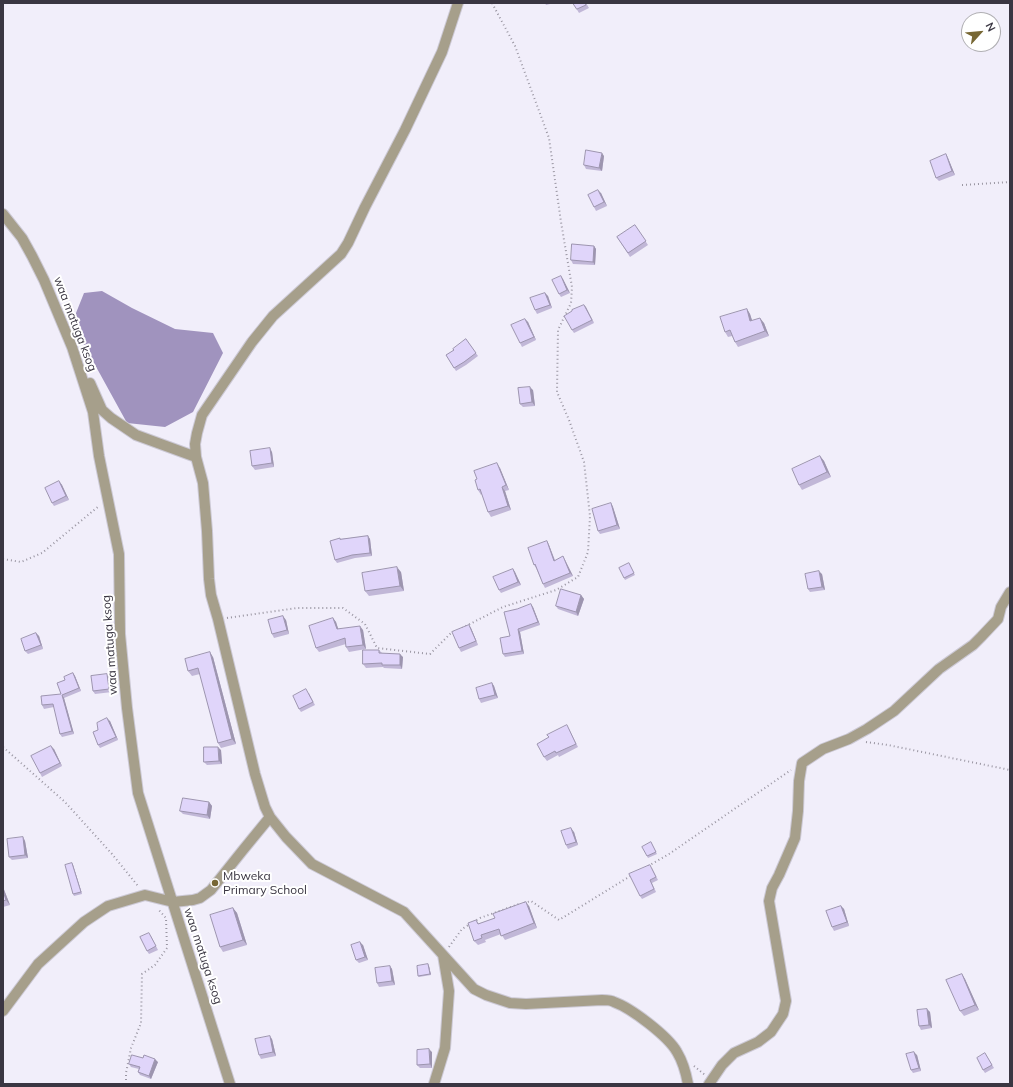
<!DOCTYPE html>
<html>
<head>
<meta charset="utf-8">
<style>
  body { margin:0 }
  #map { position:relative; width:1013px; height:1087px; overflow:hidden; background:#f1eefa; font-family:Mulish,sans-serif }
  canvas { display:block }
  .frame { position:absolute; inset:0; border:4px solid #3a3642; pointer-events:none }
  .north { position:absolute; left:961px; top:12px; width:40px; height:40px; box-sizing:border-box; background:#fff; border:1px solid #b0afb3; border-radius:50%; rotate:63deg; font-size:11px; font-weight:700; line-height:16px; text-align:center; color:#3a3642 }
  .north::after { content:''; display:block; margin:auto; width:14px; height:18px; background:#776734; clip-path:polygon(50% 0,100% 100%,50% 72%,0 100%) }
</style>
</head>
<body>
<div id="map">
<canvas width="1013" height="1087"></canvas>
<div class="frame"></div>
<div class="north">N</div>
</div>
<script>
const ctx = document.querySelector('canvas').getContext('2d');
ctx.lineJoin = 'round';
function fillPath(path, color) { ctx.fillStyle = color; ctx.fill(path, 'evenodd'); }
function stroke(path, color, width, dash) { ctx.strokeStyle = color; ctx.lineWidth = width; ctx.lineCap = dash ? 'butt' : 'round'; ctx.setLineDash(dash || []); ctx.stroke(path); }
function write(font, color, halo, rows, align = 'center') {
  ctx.font = font + ' Mulish,sans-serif'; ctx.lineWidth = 4; ctx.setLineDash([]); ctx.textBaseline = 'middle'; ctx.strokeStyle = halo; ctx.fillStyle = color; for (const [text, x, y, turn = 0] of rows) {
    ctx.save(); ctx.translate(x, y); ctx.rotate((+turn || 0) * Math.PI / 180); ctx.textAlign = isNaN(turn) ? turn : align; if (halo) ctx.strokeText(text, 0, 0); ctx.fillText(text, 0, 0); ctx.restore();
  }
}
fillPath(new Path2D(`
  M102,291L132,308L175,329L213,333L223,353L193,412L165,427L127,423L72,323L84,293Z`), '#a093be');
const minor = new Path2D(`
  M458,3L442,52L405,130L365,207L348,243L341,254L273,316L252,342L202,415L197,433L195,444L196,457L203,483L207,531L209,579L211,595L218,619L255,774L265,807L270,817L286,837L312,864L404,912L474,989L486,995L510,1003L526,1004L602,1000C606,1000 611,1000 614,1002C631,1008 668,1036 677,1052C683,1062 686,1073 688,1084
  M3,214L22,238L32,256L44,280L72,347L93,412L99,456L119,554L120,634L127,708L138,793L230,1084
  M90,383L102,410L111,418L136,435L196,457
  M3,1011L38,964L84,922L108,906L145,895L173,902L193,900L200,898L211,890L243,850L270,817
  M434,1084L445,1048L449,991L443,955
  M709,1084L722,1065L734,1053L758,1042L771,1032L783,1014L786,1001L769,901L772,888L779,875L795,838L798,811L799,781L802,763L823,749L849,739L867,729L894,711L939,669L973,645L981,637L998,619L1001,607L1010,592`);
stroke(minor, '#ccc9d5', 12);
stroke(new Path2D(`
  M962,185L1010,182
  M3,559L21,562L42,553L99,506
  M227,618L297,608H343L365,624L377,648L430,654L451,633L455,632
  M462,628L503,607L556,590L578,577L588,552L590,516L584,462L569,420L557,392L558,330L571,303L572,287L561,222L549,138L515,46L492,3
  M866,742L888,745L1010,770
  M3,747L65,802L112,854L138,886
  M648,866L669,854L791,770
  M524,903L531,901L559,920L632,875
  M473,922L480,918L519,904
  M449,947L462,929L470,924
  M694,1066L705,1075
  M126,1084V1073L131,1048L141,1023L142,974L155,965L167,948L166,918L158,909`), '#9a96a2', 2, [1, 3]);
stroke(minor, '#a69f8b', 10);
fillPath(new Path2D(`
  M545,3H554L546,5Z
  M573,3H586L589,8L579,13Z
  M946,154L948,158L955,175L939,181L936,178Z
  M604,156L602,171L586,169L584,165Z
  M601,193L607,206L596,211L594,207Z
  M635,225L648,245L630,257L617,237Z
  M594,246L596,249L595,265L573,264L571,260Z
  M563,279L570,293L561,297L559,294Z
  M545,293L548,296L552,308L537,314L535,310Z
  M584,305L594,323L574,333L572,330Z
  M747,309L750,314L752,321L764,323L769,336L738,347L735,342L732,336L728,337L725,332Z
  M525,319L528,322L536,340L522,347L520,343Z
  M466,339L478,356L466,365L456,371L446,355L454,350Z
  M533,390L535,406L523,407L520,404Z
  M272,452L274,467L255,470L252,466Z
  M820,456L824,461L831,477L802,490L799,485Z
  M500,468L509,490L505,491L511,510L491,517L488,512L482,494L481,495L478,490L477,479Z
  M59,481L62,485L69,500L54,506L52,503Z
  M611,503L613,507L620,529L600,534L598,531Z
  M368,536L370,539L372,556L355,558L337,563L335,560L341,539Z
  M547,541L549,545L555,560H565L573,576L545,588L543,584L536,568L534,565Z
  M629,563L635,575L625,580L624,578Z
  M513,569L515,572L521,585L501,593L499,590Z
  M401,572L404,591L369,596L365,591Z
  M822,574L825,590L810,592L808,589Z
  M581,595L584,599L578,616L558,609L556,606Z
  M533,607L540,625L520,632L524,654L505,657L503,654L510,636Z
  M333,618L336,622L338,629L363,630L366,649L349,652L346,647V644L319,652L316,648Z
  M286,620L289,634L274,638L272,634Z
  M469,625L471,628L478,645L461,652L459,648Z
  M36,633L39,636L43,649L28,654L25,651Z
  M379,650L382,653L403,657L402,669L384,668L383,667L366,668L363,664Z
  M213,657L236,744L221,748L218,743L200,674L192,676L188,671Z
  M73,673L75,676L81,691L64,698L74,734L62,737L60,734L54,707L44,709L42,705L61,694L65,680Z
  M110,677L112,692L95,694L93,691Z
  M492,683L494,686L498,698L481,703L479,699Z
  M309,693L315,705L301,712L299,709Z
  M110,721L118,740L100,748L98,745Z
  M569,729L578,747L559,757L558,755L547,761L544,757Z
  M54,749L62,766L42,777L40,773Z
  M221,750L222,764L207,765L204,762Z
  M209,802L212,806L210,819L183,814L180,811Z
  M574,832L578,845L568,849L566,845Z
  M23,837L25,841L28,858L12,860L9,857Z
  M651,842L657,854L648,858L647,856Z
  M72,863L73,865L82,894L74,896L73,894Z
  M652,868L658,880L652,883L656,892L642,899L640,896Z
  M3,887L10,905L3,907Z
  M529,906L537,928L505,940L501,934L485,940L486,942L478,945L474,941L476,920L479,924Z
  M841,906L844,909L849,926L834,931L832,927Z
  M233,908L237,913L247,945L223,952L220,947Z
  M151,936L158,950L149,954L147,951Z
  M363,945L368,960L359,963L356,960Z
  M428,964L429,966L431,975L419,977L418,976Z
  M390,966L392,969L395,985L379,987L377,983Z
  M962,974L965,979L979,1010L964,1016L960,1011Z
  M927,1009L930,1012L932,1028L921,1030L919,1026Z
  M272,1039L276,1056L261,1059L259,1055Z
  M432,1052V1068H420L417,1065Z
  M985,1053L994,1068L985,1073L983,1070Z
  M917,1055L921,1071L913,1073L911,1070Z
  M158,1062L151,1079L140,1075L138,1072L139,1069L131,1067L129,1064Z`), '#c1b7d7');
fillPath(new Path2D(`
  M602,153L604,156L602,171L599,168Z
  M946,154L948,158L955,175L952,171Z
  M598,190L601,193L607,206L604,202Z
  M594,246L596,249L595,265L593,262Z
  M561,276L563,279L570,293L567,290Z
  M545,293L548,296L552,308L550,305Z
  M584,305L586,307L594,323L592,320Z
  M747,309L750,314L754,326L750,321Z
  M760,318L764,323L769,336L765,331Z
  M525,319L528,322L536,340L534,337Z
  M530,387L533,390L535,406L532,402Z
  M270,448L272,452L274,467L272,463Z
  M820,456L824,461L831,477L827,472Z
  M497,463L500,468L509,490L506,485Z
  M59,481L62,485L69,500L66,496Z
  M502,487L505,491L511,510L508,506Z
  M611,503L613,507L620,529L617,525Z
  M368,536L370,539L372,556L370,553Z
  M547,541L549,545L556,564L554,561Z
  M563,556L573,576L570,573Z
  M397,567L401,572L404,591L400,586Z
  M513,569L515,572L521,585L518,582Z
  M819,571L822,574L825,590L822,587Z
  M581,595L584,599L578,616L576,612Z
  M531,604L533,607L540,625L538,622Z
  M283,616L286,620L289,634L287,630Z
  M333,618L336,622L340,634L337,629Z
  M469,625L471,628L478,645L476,641Z
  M360,626L363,630L366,649L363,645Z
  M518,629L520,632L524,654L522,651Z
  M36,633L39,636L43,649L41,645Z
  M210,652L213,657L236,744L232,739Z
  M400,654L403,657L402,669L400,665Z
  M73,673L75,676L81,691L79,688Z
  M107,674L110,677L112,692L109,689Z
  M492,683L494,686L498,698L495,695Z
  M62,695L64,698L74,734L72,731Z
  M107,718L110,721L118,740L116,737Z
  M51,746L54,749L62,766L60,763Z
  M218,747L221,750L222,764L219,761Z
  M209,802L212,806L210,819L207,815Z
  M571,828L574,832L578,845L576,842Z
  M23,837L25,841L28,858L25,855Z
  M72,863L73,865L82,894L81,892Z
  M3,887L10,905L6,900L3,891Z
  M526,902L529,906L537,928L534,923Z
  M841,906L844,909L849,926L847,922Z
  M233,908L237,913L247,945L243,940Z
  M360,942L363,945L368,960L365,957Z
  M428,964L429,966L431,975L430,974Z
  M390,966L392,969L395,985L392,981Z
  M962,974L965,979L979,1010L975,1005Z
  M927,1009L930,1012L932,1028L929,1025Z
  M270,1036L272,1039L276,1056L273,1052Z
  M429,1049L432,1052V1068L430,1064Z
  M914,1052L917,1055L921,1071L919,1068Z
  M155,1059L158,1062L151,1079L149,1076Z`), '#9d95af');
const building = new Path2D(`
  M573,3H585L586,5L577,9Z
  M586,150L602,153L599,168L584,165Z
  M946,154L952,171L936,178L930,161Z
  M598,190L604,202L594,207L588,195Z
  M635,225L646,241L628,253L617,237Z
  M572,244L594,246L593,262L571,260Z
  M561,276L567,290L559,294L552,280Z
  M545,293L550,305L535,310L530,298Z
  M584,305L592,320L572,330L564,316L572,311V310Z
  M747,309L750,321L760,318L765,331L735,342L730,330L725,332L720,317Z
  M525,319L534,337L520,343L511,325Z
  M466,339L476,353L464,362L454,368L446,355L454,350L453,349Z
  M530,387L532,402L520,404L518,388Z
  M270,448L272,463L252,466L250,451Z
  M820,456L827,472L799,485L792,469Z
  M497,463L506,485L502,487L508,506L488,512L480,489L478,490L475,480L477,479L474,471Z
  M59,481L66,496L52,503L45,488Z
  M611,503L617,525L598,531L592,509Z
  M368,536L370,553L352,555L335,560L330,541L340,538V539Z
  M547,541L554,561L563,556L570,573L543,584L535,564L534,565L528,548Z
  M629,563L634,573L624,578L619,568Z
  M397,567L400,586L365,591L362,573Z
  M513,569L518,582L499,590L493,577Z
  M819,571L822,587L808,589L805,574Z
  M561,589L581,595L576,612L556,606Z
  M531,604L538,622L518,629L522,651L503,654L500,638L510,636L504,612L517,609Z
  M283,616L287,630L272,634L268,620Z
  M333,618L337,629L360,626L363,645L346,647L345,638L316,648L309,626Z
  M469,625L476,641L459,648L452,632Z
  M36,633L41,645L25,651L21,639Z
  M363,650H379V653L400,654V665H382V663L363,664Z
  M210,652L232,739L218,743L198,668L188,671L185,659Z
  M73,673L79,688L62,695L72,731L60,734L53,704L42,705L41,696L61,694L57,683L65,680L64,677Z
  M107,674L109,689L93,691L91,676Z
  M492,683L495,695L479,699L476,688Z
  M306,689L313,702L299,709L293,696Z
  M107,718L116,737L98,745L93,732L98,730L97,723Z
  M567,725L576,744L556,753L555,751L544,757L537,744L549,737L547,735Z
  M51,746L60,763L40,773L31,756Z
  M204,747H218L219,761L204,762Z
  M183,798L209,802L207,815L180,811Z
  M571,828L576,842L566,845L561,831Z
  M23,837L25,855L9,857L7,839Z
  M651,842L656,852L647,856L642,847Z
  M72,863L81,892L73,894L65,865Z
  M650,865L656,877L650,880L654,889L640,896L629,874Z
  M3,891L6,900L3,901Z
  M526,902L534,923L501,936L499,929L481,935L482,938L474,941L468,923L476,920L478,924L495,918L493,914Z
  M841,906L847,922L832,927L826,911Z
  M233,908L243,940L220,947L210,915Z
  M149,933L156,946L147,951L140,937Z
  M360,942L365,957L356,960L351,945Z
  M428,964L430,974L418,976L417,966Z
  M390,966L392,981L377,983L375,968Z
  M962,974L975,1005L960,1011L946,980Z
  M927,1009L929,1025L919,1026L917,1010Z
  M270,1036L273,1052L259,1055L255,1039Z
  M429,1049L430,1064L417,1065V1050Z
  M914,1052L919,1068L911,1070L906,1054Z
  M985,1053L992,1065L983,1070L977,1058Z
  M132,1055L143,1058L144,1055L155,1059L149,1076L138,1072L140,1067L129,1064Z`);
fillPath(building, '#e0d5fa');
stroke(building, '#9d95af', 1);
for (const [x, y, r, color] of [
  [215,883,4,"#776734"]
]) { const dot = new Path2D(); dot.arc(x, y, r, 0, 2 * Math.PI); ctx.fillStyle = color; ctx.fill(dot); stroke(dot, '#fff', 1.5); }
write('12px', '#3a3642', '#fff', [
  ["waa matuga ksog",75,324,69],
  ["waa matuga ksog",110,645,-94],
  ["waa matuga ksog",203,956,72]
]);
write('12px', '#3a3642', '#fff', [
  ["Mbweka",223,876],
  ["Primary School",223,890]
], 'left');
</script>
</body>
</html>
